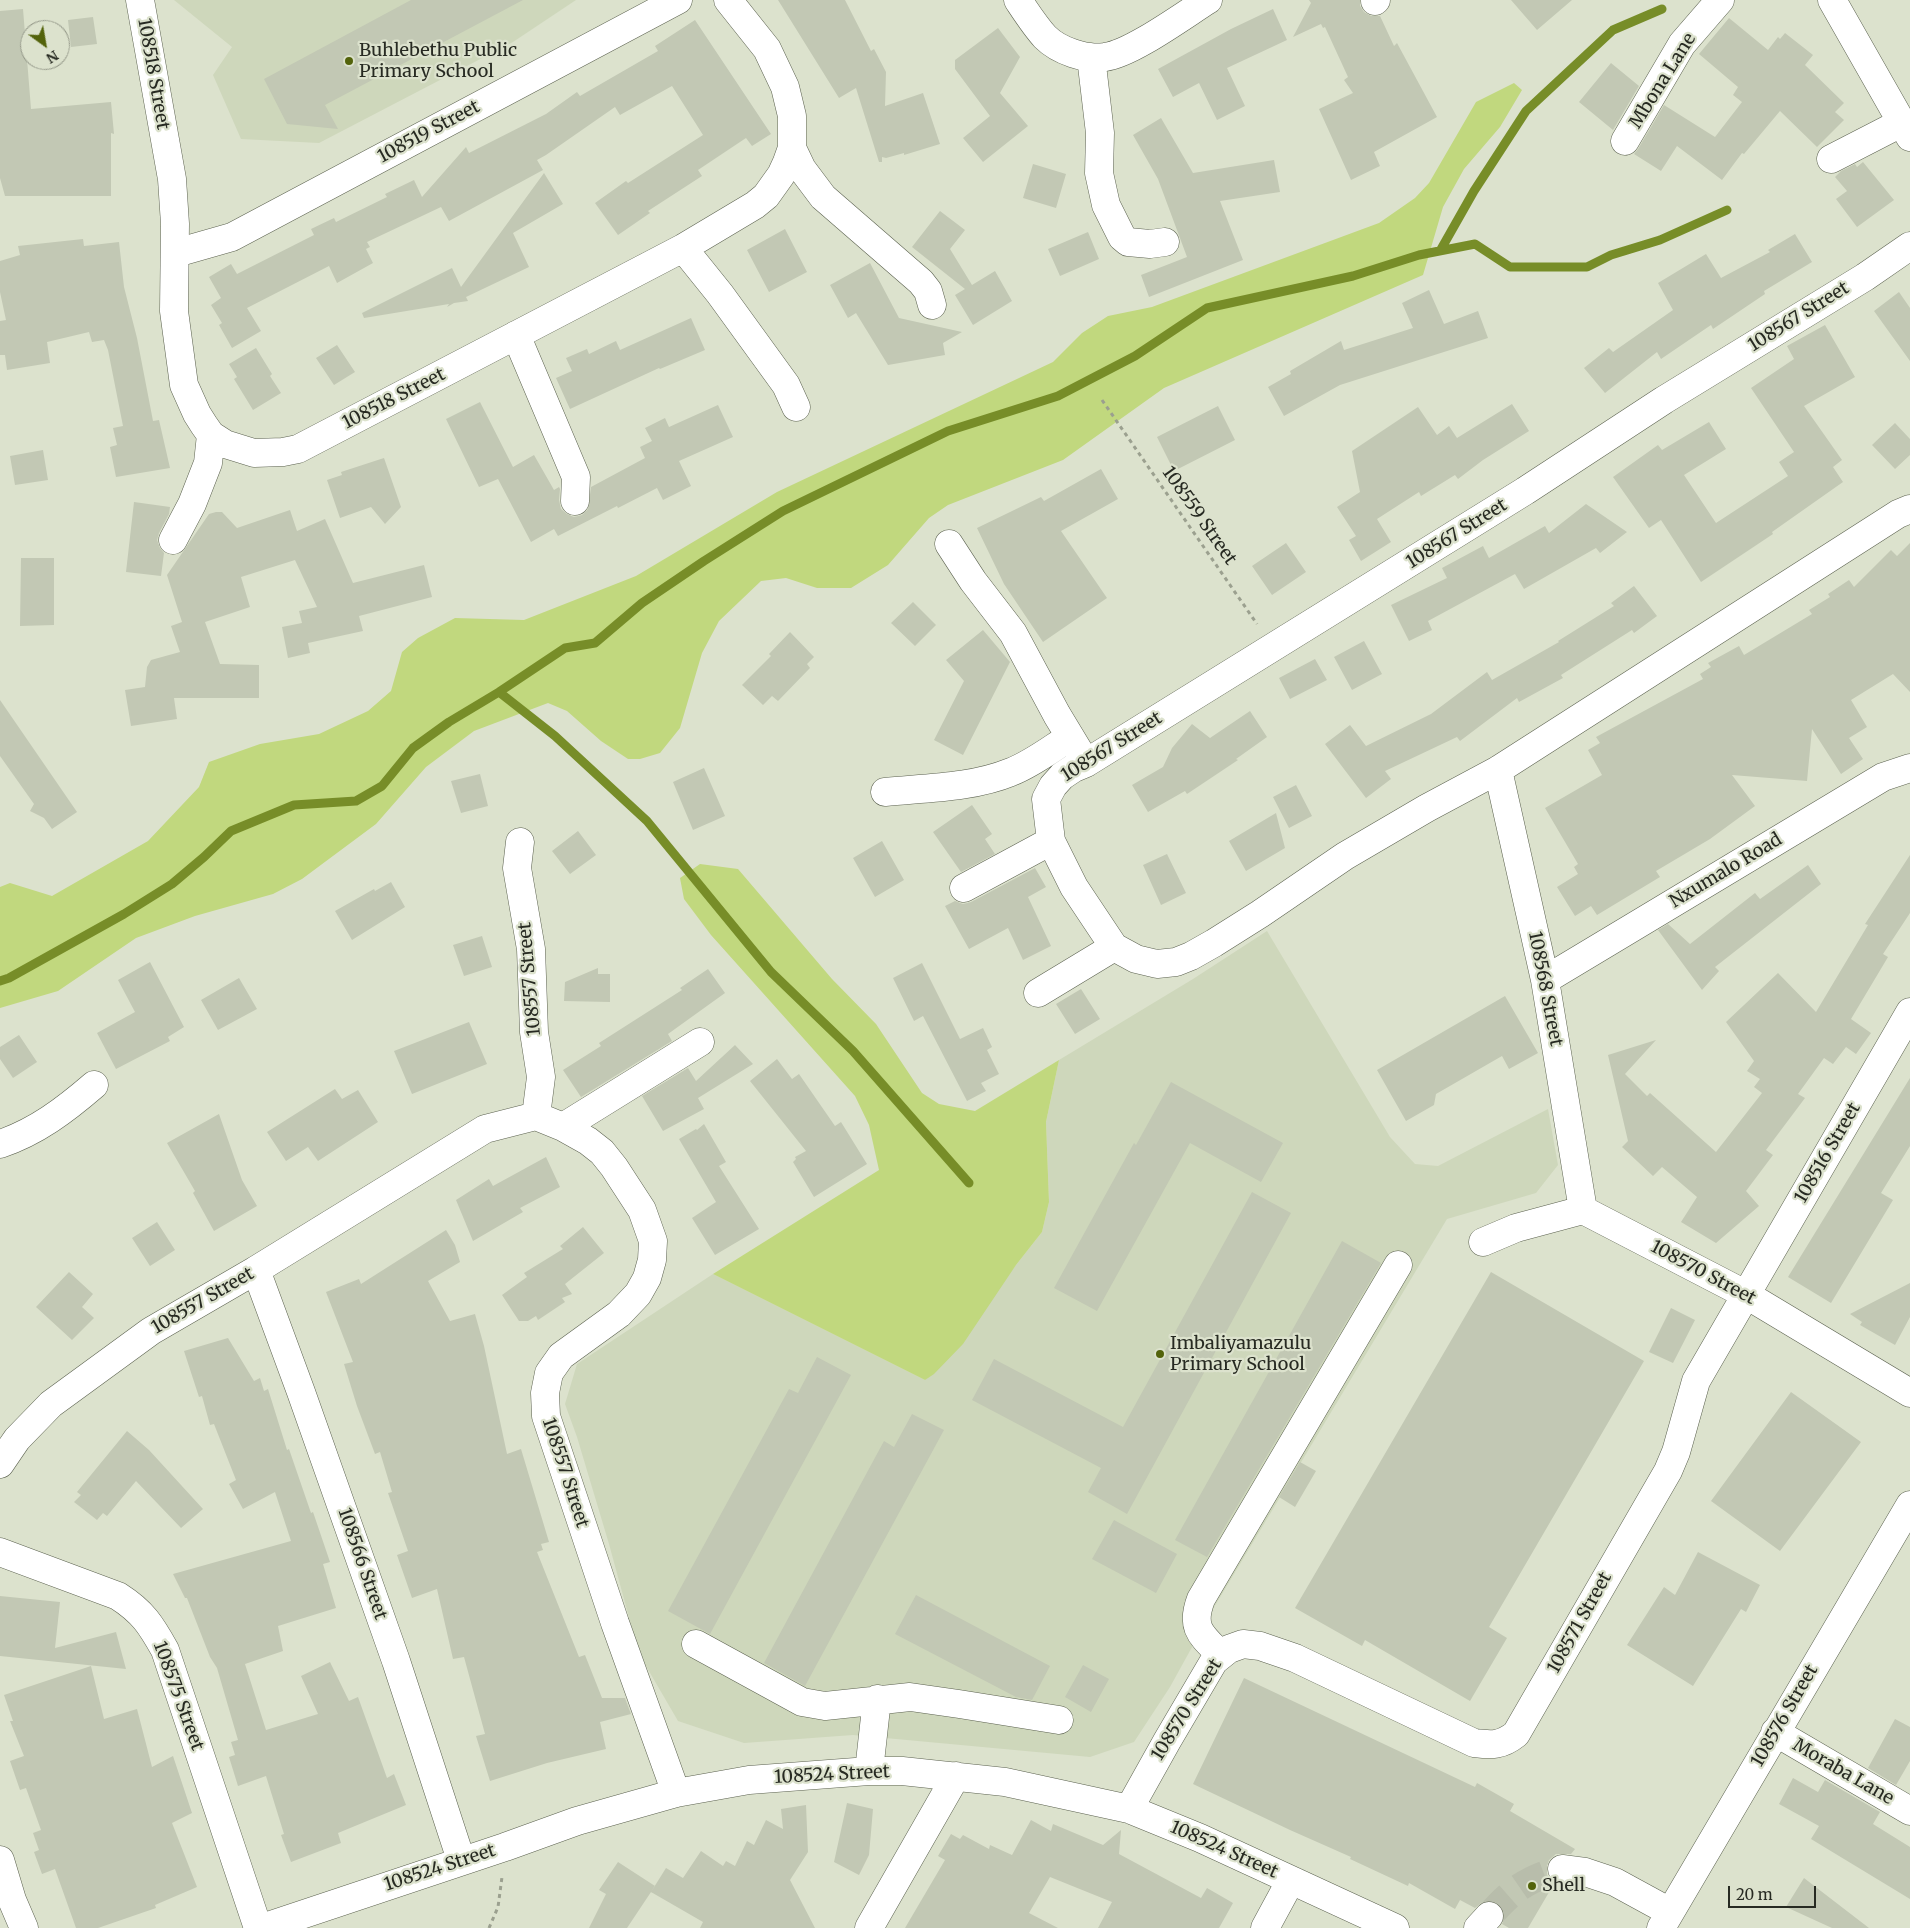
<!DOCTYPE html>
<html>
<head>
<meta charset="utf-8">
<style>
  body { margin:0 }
  #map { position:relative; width:1910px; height:1928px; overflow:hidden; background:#dce2cd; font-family:Merriweather,serif }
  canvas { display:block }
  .north { position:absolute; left:20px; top:20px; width:50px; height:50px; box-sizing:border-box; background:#dce2cd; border:1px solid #949889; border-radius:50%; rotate:148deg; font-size:14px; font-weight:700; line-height:20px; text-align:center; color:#272a22 }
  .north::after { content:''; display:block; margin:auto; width:18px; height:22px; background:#53630b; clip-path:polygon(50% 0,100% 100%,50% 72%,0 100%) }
  .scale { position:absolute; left:1728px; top:1886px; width:88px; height:22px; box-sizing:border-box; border:2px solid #272a22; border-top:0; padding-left:6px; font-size:15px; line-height:18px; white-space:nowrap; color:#272a22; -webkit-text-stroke:4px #dce2cd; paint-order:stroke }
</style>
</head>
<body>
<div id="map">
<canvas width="1910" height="1928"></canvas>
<div class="north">N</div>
<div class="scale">20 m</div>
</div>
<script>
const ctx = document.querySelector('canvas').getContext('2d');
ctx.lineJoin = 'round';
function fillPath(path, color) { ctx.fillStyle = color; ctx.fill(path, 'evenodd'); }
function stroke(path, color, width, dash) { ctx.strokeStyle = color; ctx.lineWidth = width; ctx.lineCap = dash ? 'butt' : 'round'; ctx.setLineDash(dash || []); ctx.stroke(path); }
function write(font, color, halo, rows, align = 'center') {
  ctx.font = font + ' Merriweather,serif'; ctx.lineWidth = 4.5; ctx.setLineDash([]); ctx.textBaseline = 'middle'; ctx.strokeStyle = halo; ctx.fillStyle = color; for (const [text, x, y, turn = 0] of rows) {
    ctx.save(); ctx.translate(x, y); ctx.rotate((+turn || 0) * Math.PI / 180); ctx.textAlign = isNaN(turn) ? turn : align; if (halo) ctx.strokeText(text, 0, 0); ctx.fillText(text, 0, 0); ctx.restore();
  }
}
fillPath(new Path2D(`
  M174,0H576L513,42L319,143L241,139L213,75L232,47Z
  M1267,931L1390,1137L1415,1164L1438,1166L1548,1109L1558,1165L1536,1193L1447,1219L1213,1609L1170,1687L1134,1742L1090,1757L853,1735L744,1743L678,1721L639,1654L609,1544L577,1437L565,1404L577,1364L713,1274L925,1380L1042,1232L1049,1202L1046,1122L1059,1060L1193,979Z`), '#ced7bb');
fillPath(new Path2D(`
  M1514,83L1522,90L1500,127L1464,169L1443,207L1423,275L1164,388L1063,460L948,505L929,518L888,565L851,588H817L786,578L761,581L719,621L702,653L680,728L660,753L640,759H628L601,741L567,711L548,703L474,731L426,767L376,824L302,879L273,894L195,916L136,938L58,991L0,1008V887L10,883L52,896L148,841L199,787L209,762L260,744L319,734L368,711L391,691L402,652L418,638L455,618L524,620L636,576L777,492L1053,362L1082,333L1108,316L1152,307L1379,223L1415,198L1429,183L1476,102Z
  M700,864L738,869L832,979L876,1024L922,1093L939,1104L975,1111L1059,1060L1046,1122L1049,1202L1042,1232L1016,1265L963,1344L934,1374L925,1380L713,1274L879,1170L869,1125L855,1096L711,935L684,899L680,878Z`), '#c1d87e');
stroke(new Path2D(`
  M1440,251L1474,191L1526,111L1613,30L1662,9
  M499,692L555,736L647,821L771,972L853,1051L969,1183
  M0,981L9,978L124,914L172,884L204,857L231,831L294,805L356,801L382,786L413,748L449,722L499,692L565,648L595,643L642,603L704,561L783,511L948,431L1058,396L1135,356L1207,308L1353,276L1419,255L1475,244L1510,267H1587L1611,255L1660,240L1727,210`), '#778d28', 9);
fillPath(new Path2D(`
  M411,0H523L325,105L338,129L287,124L264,79Z
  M778,0H845L871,51L874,49L886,72L885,106L923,93L940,144L904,155V153L886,158L882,157V162H879L856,88L839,98Z
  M1309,0H1360V6L1364,12L1371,16H1380L1394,46L1397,43L1437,117L1374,152L1380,166L1351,180L1319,109L1353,93L1344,80L1348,77L1325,27L1323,28L1321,24L1293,37L1311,3Z
  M1511,0H1572L1537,30Z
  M23,9L31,109L111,102L114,134L111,133V196H5L0,178V11Z
  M1273,9L1287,40L1227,68L1245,106L1217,120L1199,83L1173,97L1158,69L1231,29Z
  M93,17L97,44L71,47L68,20Z
  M1729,18L1768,50L1778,37L1780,39L1785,33L1813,55L1805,65L1844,103L1835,112L1844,120L1817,147L1780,111L1744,154L1742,153L1722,180L1677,146L1661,171L1634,154L1638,149L1664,105L1715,137L1742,102L1733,95L1738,87L1699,54Z
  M695,20L771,134L752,146L746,138L698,170L702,176L648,211L650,213L618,235L595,203L626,181L628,183L703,135L672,86L620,115L615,107L546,155L537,160L543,170L449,221L441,207L367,242L370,247L366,249L373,263L337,283L329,266L247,308L261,331L232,348L219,325L222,323L211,305L221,298L209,277L231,264L237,274L314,235L311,229L334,218L336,222L387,197L385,194L414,180L422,197L466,147L469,153L546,114L577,92L580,96L658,51L655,46Z
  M998,28L1020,57L1000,93L1028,126L983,162L963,138L990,116L955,69V60Z
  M1611,63L1639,86L1613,130L1579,102Z
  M1161,118L1193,173L1274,160L1280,192L1220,201L1243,260L1149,297L1141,275L1187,257L1158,179L1133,135Z
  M1863,162L1894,200L1857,227L1836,199L1847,191L1835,177L1841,171L1855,164L1857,167Z
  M1033,164L1066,174L1056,208L1023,198Z
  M544,173L563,204L513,233L529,267L466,297L468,301L454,303L447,307L449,304L364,318L362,313L452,268L461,287Z
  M940,211L965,230L950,249L972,285L995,271L1012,301L973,325L955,295L965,289L912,247Z
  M785,229L807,272L769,292L747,250Z
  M1088,232L1099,259L1060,276L1048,249Z
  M1795,234L1812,262L1764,291L1765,294L1713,329L1711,325L1661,359L1657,352L1605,393L1584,368L1609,348L1613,352L1673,310L1658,283L1706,254L1721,278L1770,252L1768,250Z
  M83,239L84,246L119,242L124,287L137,338L153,421L159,420L170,468L116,477L110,447L117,445L113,428L123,426L108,350L104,340L92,342L89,332L47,342L50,363L7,370L5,355H0V321L6,320L0,292V261L20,255L18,246Z
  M870,263L899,318L962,332L943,343L945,355L888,365L856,313L848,318L830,285Z
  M1429,290L1444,324L1478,311L1488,338L1340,385L1284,416L1268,387L1291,374L1290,371L1341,341L1344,350L1413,328L1402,303Z
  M1899,292L1910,308V361L1874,311Z
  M691,318L705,350L660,369L659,368L570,409L556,378L572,371L566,358L587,349L589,354L616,341L620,350Z
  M1825,325L1855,377L1804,406L1842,460L1833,467L1843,482L1772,532L1773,534L1701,582L1661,520L1649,528L1613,477L1658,445L1662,450L1709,422L1726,449L1684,475L1716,523L1788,476L1779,462L1794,452L1751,388L1794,359L1787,346Z
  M337,345L355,372L334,385L316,358Z
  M256,348L272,374L270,376L281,393L253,410L234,379L237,377L229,364Z
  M480,402L513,467L534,455L554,490L559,487L560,489L559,500L561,509L567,514L574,517L582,515L588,509L591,487L645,458L640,447L652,441L645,428L665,418L669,427L718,405L733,437L679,461L691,486L663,500L657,488L618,508L617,506L558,536L554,529L531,542L498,479L479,487L446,419Z
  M1512,404L1529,431L1483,460L1458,479L1455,475L1421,496L1419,492L1377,519L1391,542L1361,561L1349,540L1356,536L1337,507L1360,492L1352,451L1418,407L1437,435L1449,426L1457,438Z
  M1218,406L1235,440L1174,471L1157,437Z
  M1895,423L1910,439V455L1895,469L1872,445Z
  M43,450L48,480L15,485L10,456Z
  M384,458L401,507L385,524L371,507L340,518L327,480L342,475L341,472Z
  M1101,469L1118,499L1061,531L1107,598L1043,642L1004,584L977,528L1041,497L1044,501Z
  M134,502L170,507L169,514L159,533L157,540L160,548L164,553L161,576L126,572Z
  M1586,504L1627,532L1600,553L1596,548L1524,589L1515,574L1428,621L1432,630L1409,641L1391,605L1447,578L1442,568L1483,546L1489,558L1545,526L1549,533Z
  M290,510L297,531L325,519L353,583L424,565L432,597L359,616L363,631L308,643L310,653L288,658L282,627L302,623L299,611L317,607L295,560L241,577L250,607L205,622L220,664L259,665V698H174L177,719L131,726L125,690L145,687L147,667L151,660L180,652L171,626L182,622L167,575L209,514L216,512H222L237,528Z
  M1286,543L1306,572L1272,595L1252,566Z
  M1910,543V692L1893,674L1851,700L1867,727L1849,738L1863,759L1841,774L1812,729L1807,781L1732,775L1755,806L1710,839L1656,871L1660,877L1597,915L1591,906L1575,916L1557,887L1578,874L1574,867L1578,864L1545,808L1602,775L1588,750L1600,743L1596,737L1703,679L1700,674L1711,667L1708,663L1739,646L1744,655L1812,614L1809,610L1830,597L1828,594L1849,580L1854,587L1891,550L1897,556Z
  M21,558H54V625L20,626Z
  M1634,586L1657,616L1634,633L1632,630L1561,675L1563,678L1519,702L1517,698L1460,741L1457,737L1385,771L1391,779L1366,798L1325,744L1350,725L1366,746L1431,714L1487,672L1492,680L1559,642L1558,641L1614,606L1611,603Z
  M913,602L936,625L915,646L891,623Z
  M983,630L1010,662L963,755L934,740L964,681L946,660Z
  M790,632L814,657L807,664L810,668L778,701L772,696L763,705L742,685L771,656L769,654Z
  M1364,641L1382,674L1352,690L1334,657Z
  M1315,659L1327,680L1290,699L1279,678Z
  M0,700L77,812L52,829L44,818L30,811L34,804L0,756Z
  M1250,711L1267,737L1236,759L1238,760L1187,794L1185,791L1148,812L1132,785L1163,767L1172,748L1192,724L1210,738Z
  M704,768L725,816L693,830L673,782Z
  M480,774L488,806L461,813L451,781Z
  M1296,785L1312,816L1289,828L1273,797Z
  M972,805L992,834L985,839L995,854L961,872L933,832Z
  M1276,813L1285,848L1246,871L1229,841Z
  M578,831L596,855L570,874L552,851Z
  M882,841L904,880L875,897L853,858Z
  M1167,854L1186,893L1161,905L1143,865Z
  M1910,855V913L1883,954L1888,957L1851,1019L1871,1033L1856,1054L1846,1047L1833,1064L1824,1058L1798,1094L1805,1098L1766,1150L1773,1155L1746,1191L1759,1206L1716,1243L1681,1222L1697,1197L1662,1167L1653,1176L1622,1147L1628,1141L1608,1055L1656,1040L1625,1074L1647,1096L1650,1093L1716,1152L1762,1093L1754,1087L1760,1079L1747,1071L1754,1061L1726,1022L1778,973L1816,1012L1868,925L1865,924Z
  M1808,865L1821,884L1715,967L1719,971L1702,990L1658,930L1668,924L1690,944L1755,893L1760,899Z
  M1035,868L1046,887L1028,897L1051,946L1023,960L1008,928L969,949L945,906L955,901L963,904L971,902Z
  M391,882L405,907L352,940L335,911L374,889L375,891Z
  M482,936L492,967L464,976L453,945Z
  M150,962L184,1027L168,1037L170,1041L116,1069L97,1033L135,1012L118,980Z
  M922,963L960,1039L983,1028L992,1047L987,1050L999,1074L981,1083L986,1091L967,1101L923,1016L914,1021L893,978Z
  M598,968V974H610V1002L564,1001L565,982Z
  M708,969L725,993L668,1034L672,1041L581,1097L563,1070L601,1046L599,1043L682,990L680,988Z
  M239,978L257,1009L218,1030L201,1000Z
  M1081,989L1100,1019L1075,1034L1056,1004Z
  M1505,996L1538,1053L1509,1069L1502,1056L1436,1094L1434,1105L1406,1121L1377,1070Z
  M469,1022L487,1064L412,1094L394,1051Z
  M19,1035L37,1062L13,1078L0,1059V1047Z
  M735,1045L753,1064L698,1098L704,1109L663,1131L642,1096L688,1068L696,1081Z
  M777,1059L792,1079L799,1074L835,1126L841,1122L867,1164L814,1197L793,1162L796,1159L795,1157L806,1151L750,1081Z
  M1910,1078V1146L1881,1193L1893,1200L1831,1303L1788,1277Z
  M1171,1082L1283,1143L1261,1182L1190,1143L1097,1311L1054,1288L1134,1143L1136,1145Z
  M335,1089L342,1099L358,1090L378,1122L318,1161L308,1147L286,1161L267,1132Z
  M219,1114L242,1180L257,1206L214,1231L193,1193L195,1191L167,1143Z
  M704,1124L726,1162L719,1166L759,1229L715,1255L692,1218L716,1202L679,1139L696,1129L697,1130Z
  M546,1157L560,1187L520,1208L523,1212L473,1241L456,1200L489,1179L493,1186Z
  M1252,1192L1291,1213L1127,1514L1088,1492L1101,1468L972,1400L994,1359L1123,1427Z
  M157,1222L175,1250L150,1266L132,1238Z
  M583,1227L604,1253L565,1284L572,1294L562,1298L565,1302L538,1320L536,1316L528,1321H519L502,1295L527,1277L524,1273L563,1249L560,1246Z
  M446,1230L455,1245L460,1262L428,1281L450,1321L475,1314L484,1346L507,1454L521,1449L549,1542L541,1544L543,1550L537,1552L579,1657L585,1655L602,1698H625L631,1714L600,1722L606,1749L547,1763L490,1781L476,1736L485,1734L464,1657L453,1659L437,1589L412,1598L397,1555L408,1551L388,1493L392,1492L380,1452L375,1454L357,1406L344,1364L353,1362L326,1292L359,1279L361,1284Z
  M1342,1241L1381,1263L1207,1557L1175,1540Z
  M69,1272L93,1294L82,1307L94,1318L72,1340L36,1307Z
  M1491,1272L1644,1361L1489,1627L1507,1638L1470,1701L1365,1640L1362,1646L1295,1608Z
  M1910,1283V1317L1895,1345L1860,1325L1862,1322L1850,1314Z
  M1671,1308L1695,1320L1673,1363L1649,1352Z
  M228,1338L254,1381L260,1378L264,1391L268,1389L287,1450L289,1449L311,1513L313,1512L330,1562L323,1564L336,1608L278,1626L283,1651L245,1664L266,1730L318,1714L301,1676L330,1662L349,1701L358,1697L387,1778L394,1774L406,1805L338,1833L341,1843L291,1862L281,1835L284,1834L266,1776L238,1786L229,1757L235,1755L231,1742L238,1740L217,1668L210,1657L187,1598H185L173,1574L291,1541L275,1492L243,1509L229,1484L236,1480L214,1424L210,1425L202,1396L199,1397L184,1351Z
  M817,1357L851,1375L710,1634L668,1611L789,1389L798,1393Z
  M1791,1392L1861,1442L1780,1551L1711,1501Z
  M912,1414L944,1430L805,1686L764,1663L884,1441L894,1447Z
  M127,1431L149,1450L203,1509L181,1528L136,1481L107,1516L103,1513L97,1520L74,1502L81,1495L77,1492Z
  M1300,1462L1316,1471L1295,1507L1279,1497Z
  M1114,1520L1177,1554L1156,1593L1092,1559Z
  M1698,1552L1760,1585L1746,1612L1741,1609L1693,1686L1627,1645L1664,1587L1675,1595Z
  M916,1595L1050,1666L1032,1700L1016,1697L895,1634Z
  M0,1596L60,1602L55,1648L116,1632L126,1669L0,1656Z
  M1083,1665L1109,1679L1091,1712L1065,1697Z
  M91,1666L104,1719L137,1709L152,1767L173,1756L192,1813L172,1823L197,1887L155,1905L156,1908L98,1928H76L55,1869L42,1874L34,1852L39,1850L33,1833L41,1830L26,1788L20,1790L10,1761L24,1756L10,1721H13L4,1695Z
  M1244,1678L1475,1787L1477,1783L1514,1804L1510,1811L1575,1849L1571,1854H1556L1549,1860L1547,1866V1875L1555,1882L1528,1928H1509L1502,1924L1504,1919V1911L1499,1904L1493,1901H1484L1475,1908L1460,1900L1455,1909L1409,1883L1408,1886L1350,1859L1351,1857L1290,1830L1193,1784Z
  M1895,1719L1910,1727V1761L1896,1785L1868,1768Z
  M1793,1778L1818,1792L1825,1780L1880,1812L1873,1824L1910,1847V1899L1811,1839L1819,1826L1779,1804Z
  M847,1803L873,1809L869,1855L859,1875L834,1862Z
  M806,1805L808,1852L790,1880L815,1928H700L703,1922L651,1892L666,1868L683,1878L701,1851L723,1866L726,1861L735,1866L747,1841L754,1845L766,1820L783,1829L781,1809Z
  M1031,1820L1051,1831L1053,1824L1103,1845L1121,1830L1119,1854L1201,1898L1207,1888L1233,1903L1219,1928H1098L1112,1902L1050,1877L1029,1913L1058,1928H905L945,1860L938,1856L951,1834L960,1839L963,1835L989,1849L990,1845L1012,1855Z
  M618,1862L655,1886L627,1928H589L606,1894L599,1890Z
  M1804,1878L1869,1928H1832L1786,1907Z`), '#c2c8b4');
stroke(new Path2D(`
  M1489,1916C1513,1889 1527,1879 1562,1869`), '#b8bdab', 28, [28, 14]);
const minor = new Path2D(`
  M140,0L172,179L175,224L174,311L184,385L197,414L204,425L211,435L225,444L254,453L283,452L298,449L683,248L755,205L766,196L781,175L787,162L792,148V116L785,87L767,49L728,0
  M1018,0C1026,12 1035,26 1045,37C1059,51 1086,60 1105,57C1131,54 1184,15 1208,0
  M1832,0L1910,137
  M1375,1L1376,0
  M1091,57L1100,133L1099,173L1106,205L1122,237L1128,242L1150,244L1165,242
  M1625,141L1682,44L1720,0
  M792,148L802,169L823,197L921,282L928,291L932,305
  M1831,159L1901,123
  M1910,246L1865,277L1664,400L1525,491L1086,763L1074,768L1062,776L1053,786L1046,799L1051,841L1074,887L1114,947L1136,959L1157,964L1176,962L1191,956L1214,943L1260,914L1345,856L1427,808L1498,770L1898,514L1910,509
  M683,248L720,294L786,385L796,407
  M176,253L232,237L678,0
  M516,335L576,477L575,501
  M173,540L192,504L208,463L211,435
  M949,544L973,581L1013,633L1057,715L1086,763
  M1498,770L1545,980L1583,1210
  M885,792C926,788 972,788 1011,772C1032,764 1051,749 1070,737
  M520,842L517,868L531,949L534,1032L541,1077L536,1116
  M964,888L1051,841
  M1545,980L1883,777L1910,768
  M1038,993L1114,947
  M563,1127L700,1042
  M0,1144C36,1132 65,1110 94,1085
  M1483,1242L1516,1228L1583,1210L1745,1294L1910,1393
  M256,1270L301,1392L396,1661L461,1860
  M0,1464L17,1439L51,1404L151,1331L256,1270L485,1129L536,1116L563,1127L588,1141L602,1152L614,1167L642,1210L653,1241L652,1260L647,1278L638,1294L619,1314L561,1356L549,1373L545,1393L546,1416L615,1623L676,1793
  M0,1552L118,1596C143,1612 151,1625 165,1650L258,1928
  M696,1644L802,1702L825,1706L910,1697L959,1704L1059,1720
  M1221,1655C1201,1635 1190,1628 1201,1599L1398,1265
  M1775,1732L1910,1811
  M869,1771L877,1699
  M1129,1809L1167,1741L1214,1661L1229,1649L1243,1644L1260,1646L1295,1658L1474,1743C1492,1745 1501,1746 1516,1734L1668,1471L1676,1452L1696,1381L1910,1012
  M0,1860L12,1900L24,1928
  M1562,1869L1585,1872L1615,1882L1670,1912
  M262,1928L505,1847L577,1821L676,1793L749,1780L869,1771H902L1005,1782L1129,1809L1200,1838L1395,1928
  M869,1928L956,1776
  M1265,1928L1291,1880
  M1478,1928L1489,1916
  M1661,1928L1910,1505`);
stroke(minor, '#5c6250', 29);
stroke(new Path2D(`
  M1102,400L1257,624
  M489,1928L498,1907L502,1877`), '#9ba08f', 3, [4, 4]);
stroke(minor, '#fff', 28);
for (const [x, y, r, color] of [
  [349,61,5,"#53630b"],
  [1160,1354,5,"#53630b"],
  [1532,1886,5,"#53630b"]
]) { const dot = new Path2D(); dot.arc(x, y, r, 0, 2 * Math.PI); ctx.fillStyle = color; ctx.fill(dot); stroke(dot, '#dce2cd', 2); }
write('18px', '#272a22', '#dce2cd', [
  ["Buhlebethu Public",359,51],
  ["Primary School",359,72],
  ["Imbaliyamazulu",1170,1344],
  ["Primary School",1170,1365],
  ["Shell",1542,1886]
], 'left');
write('18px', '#272a22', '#dce2cd', [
  ["108518 Street",153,74,80],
  ["Mbona Lane",1663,81,-58],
  ["108519 Street",429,132,-28],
  ["108567 Street",1799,317,-32],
  ["108518 Street",394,399,-27],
  ["108559 Street",1199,516,55],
  ["108567 Street",1457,534,-32],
  ["108567 Street",1112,747,-32],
  ["Nxumalo Road",1726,871,-31],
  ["108557 Street",530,979,-95],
  ["108568 Street",1545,989,79],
  ["108516 Street",1828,1153,-60],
  ["108570 Street",1703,1273,28],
  ["108557 Street",203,1301,-30],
  ["108557 Street",565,1473,72],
  ["108566 Street",362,1564,71],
  ["108571 Street",1580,1623,-61],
  ["108575 Street",178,1696,70],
  ["108570 Street",1187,1710,-58],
  ["108576 Street",1785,1716,-60],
  ["Moraba Lane",1843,1772,30],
  ["108524 Street",832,1775,-3],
  ["108524 Street",1224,1850,24],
  ["108524 Street",440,1868,-18]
]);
</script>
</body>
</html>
